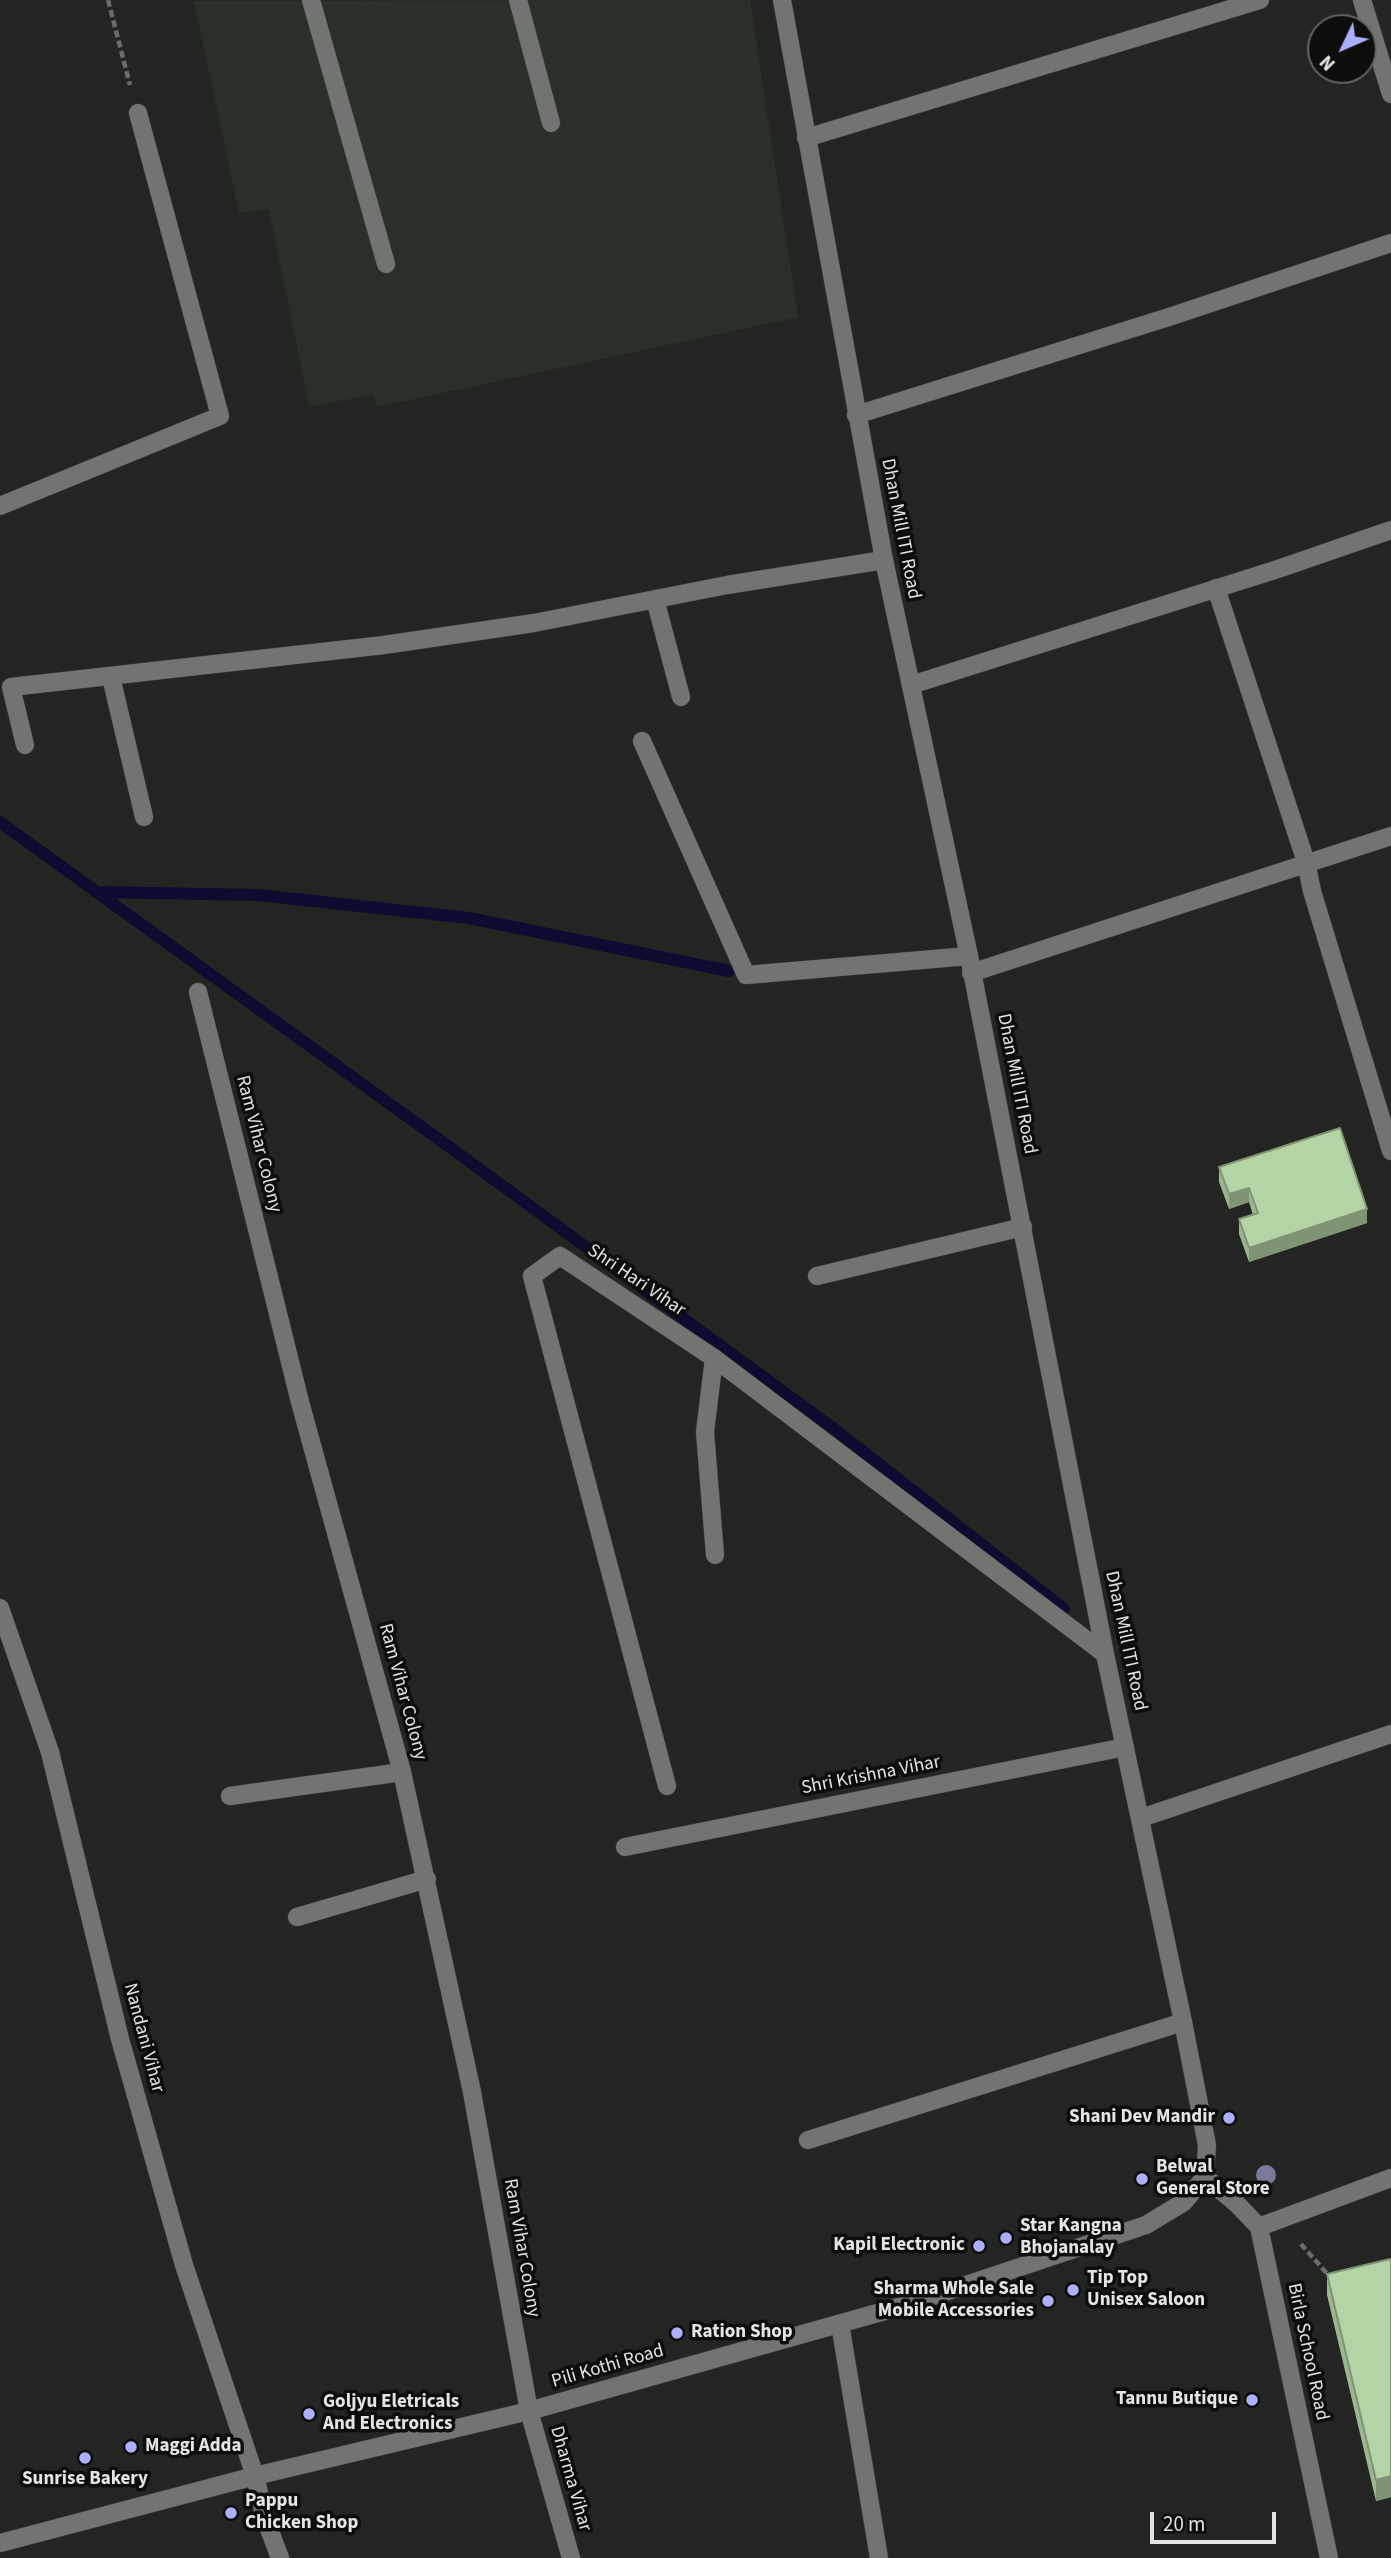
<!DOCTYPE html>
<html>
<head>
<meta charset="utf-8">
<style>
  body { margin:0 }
  #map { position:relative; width:1391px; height:2558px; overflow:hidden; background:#232522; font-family:"Source Sans 3",sans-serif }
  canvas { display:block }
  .north { position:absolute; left:1307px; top:14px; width:70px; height:70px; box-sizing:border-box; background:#0d0e0c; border:2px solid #636462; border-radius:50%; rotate:226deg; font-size:19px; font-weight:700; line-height:28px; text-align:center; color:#e3e5e2 }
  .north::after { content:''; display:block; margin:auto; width:24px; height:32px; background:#aab0fb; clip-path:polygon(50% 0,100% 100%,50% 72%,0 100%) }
  .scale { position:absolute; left:1150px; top:2512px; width:126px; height:32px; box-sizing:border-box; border:4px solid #e3e5e2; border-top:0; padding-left:9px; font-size:21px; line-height:24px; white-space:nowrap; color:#e3e5e2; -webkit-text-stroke:5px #0d0e0c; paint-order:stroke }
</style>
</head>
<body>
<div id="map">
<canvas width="1391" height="2558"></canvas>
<div class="north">N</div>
<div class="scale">20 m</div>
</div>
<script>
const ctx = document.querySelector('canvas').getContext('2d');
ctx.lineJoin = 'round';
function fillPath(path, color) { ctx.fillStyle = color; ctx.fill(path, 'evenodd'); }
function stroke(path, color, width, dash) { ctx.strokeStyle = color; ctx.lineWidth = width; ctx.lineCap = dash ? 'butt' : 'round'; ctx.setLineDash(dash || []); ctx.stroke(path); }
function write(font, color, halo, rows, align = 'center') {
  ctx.font = font + ' "Source Sans 3",sans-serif'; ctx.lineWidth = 7; ctx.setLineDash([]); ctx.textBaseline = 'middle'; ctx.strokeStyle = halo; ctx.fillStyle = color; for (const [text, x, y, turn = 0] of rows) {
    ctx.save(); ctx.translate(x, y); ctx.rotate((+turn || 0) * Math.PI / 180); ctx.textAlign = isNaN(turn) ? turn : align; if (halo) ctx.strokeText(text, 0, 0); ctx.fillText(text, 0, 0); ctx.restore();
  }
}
fillPath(new Path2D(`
  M750,0L798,317L377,407L374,395L309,406L269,209L239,213L194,1Z`), '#2a3027');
stroke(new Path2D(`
  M0,822L455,1151L833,1428L1064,1609
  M96,892L258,895L469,918L729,971`), '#0e0b30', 12);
const service = new Path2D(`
  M311,0L386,264
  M518,0L551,123`);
const minor = new Path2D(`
  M1362,0L1391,94
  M806,138L1260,0
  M856,415L1169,317L1391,243
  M0,506L220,416L138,113
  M1216,588L1306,862L1312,891L1391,1151
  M655,599L681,697
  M111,677L144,817
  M911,685L1278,569L1391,530
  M642,741L746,975L969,956
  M25,745L11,687L384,645L534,623L727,585L884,560
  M971,973L1391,836
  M198,992L300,1402L402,1772L472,2092L529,2411L571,2558
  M817,1276L1023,1227
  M714,1358L705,1432L715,1555
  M0,1608L50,1752L120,2039L184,2265L255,2476L265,2518L280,2558
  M667,1786L532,1276L560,1256L714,1358L1105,1654
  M230,1796L402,1772
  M1141,1818L1391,1734
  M625,1847L1125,1747
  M297,1917L427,1879
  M808,2140L1183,2022
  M1205,2177L1237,2204L1259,2227L1329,2558
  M1259,2227L1391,2178
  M840,2324L879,2558`);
const tertiary = new Path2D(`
  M0,2543L255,2476L529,2411L906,2305L1146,2225L1184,2202L1205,2177L1207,2145L1183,2022L1105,1654L969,956L884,560L782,0`);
stroke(service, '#40423f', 19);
stroke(minor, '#40423f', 19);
stroke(tertiary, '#40423f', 19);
stroke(new Path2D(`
  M108,0L130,85
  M1301,2244L1330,2277`), '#6b6d6a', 4.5, [7, 3.5]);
stroke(service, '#717470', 18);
stroke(minor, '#717470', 18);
stroke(tertiary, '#717470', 18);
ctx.fillStyle = '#777b99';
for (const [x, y] of [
  [1266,2175]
]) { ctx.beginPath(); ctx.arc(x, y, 10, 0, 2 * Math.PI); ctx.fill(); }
fillPath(new Path2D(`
  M1219,1167L1367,1223L1249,1262L1239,1234V1219L1253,1215L1249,1202L1229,1209L1219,1182Z
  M1391,2263V2497L1376,2501L1327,2295V2274Z`), '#9cb68f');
fillPath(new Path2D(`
  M1249,1188V1202L1229,1209V1194Z
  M1367,1209V1223L1249,1262V1248Z
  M1391,2476V2497L1376,2501V2480Z`), '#7f9474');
const building = new Path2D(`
  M1340,1128L1367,1209L1249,1248L1239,1219L1258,1213L1249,1188L1229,1194L1219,1167Z
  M1390,2259L1391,2263V2476L1376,2480L1327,2274Z`);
fillPath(building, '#b5d4a6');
stroke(building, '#7f9474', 2);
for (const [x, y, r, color] of [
  [1229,2118,7,"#aab0fb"],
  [1142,2179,7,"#aab0fb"],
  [1006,2238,7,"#aab0fb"],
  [979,2246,7,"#aab0fb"],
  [1073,2290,7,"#aab0fb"],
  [1048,2301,7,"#aab0fb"],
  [677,2333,7,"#aab0fb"],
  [1252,2400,7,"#aab0fb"],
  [309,2414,7,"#aab0fb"],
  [131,2447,7,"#aab0fb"],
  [85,2458,7,"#aab0fb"],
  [231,2513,7,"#aab0fb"]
]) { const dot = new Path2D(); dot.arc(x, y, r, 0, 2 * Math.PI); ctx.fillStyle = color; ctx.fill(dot); stroke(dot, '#0d0e0c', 2.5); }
write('19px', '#e3e5e2', '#0d0e0c', [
  ["Dhan Mill ITI Road",900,529,79],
  ["Dhan Mill ITI Road",1016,1084,79],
  ["Ram Vihar Colony",258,1144,76],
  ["Shri Hari Vihar",636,1281,34],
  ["Dhan Mill ITI Road",1125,1641,78],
  ["Ram Vihar Colony",402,1692,75],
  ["Shri Krishna Vihar",871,1776,-11],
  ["Nandani Vihar",143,2038,75],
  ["Ram Vihar Colony",521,2248,80],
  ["Birla School Road",1307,2352,78],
  ["Pili Kothi Road",608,2367,-16],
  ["Dharma Vihar",570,2479,74]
]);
write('bold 19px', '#e3e5e2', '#0d0e0c', [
  ["Shani Dev Mandir",1215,2118,"right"],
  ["Belwal",1156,2168],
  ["General Store",1156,2190],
  ["Star Kangna",1020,2227],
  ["Bhojanalay",1020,2249],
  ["Kapil Electronic",965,2246,"right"],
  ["Tip Top",1087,2279],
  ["Unisex Saloon",1087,2301],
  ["Sharma Whole Sale",1034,2290,"right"],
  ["Mobile Accessories",1034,2312,"right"],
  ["Ration Shop",691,2333],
  ["Tannu Butique",1238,2400,"right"],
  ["Goljyu Eletricals",323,2403],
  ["And Electronics",323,2425],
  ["Maggi Adda",145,2447],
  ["Sunrise Bakery",85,2480,"center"],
  ["Pappu",245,2502],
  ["Chicken Shop",245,2524]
], 'left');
</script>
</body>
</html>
